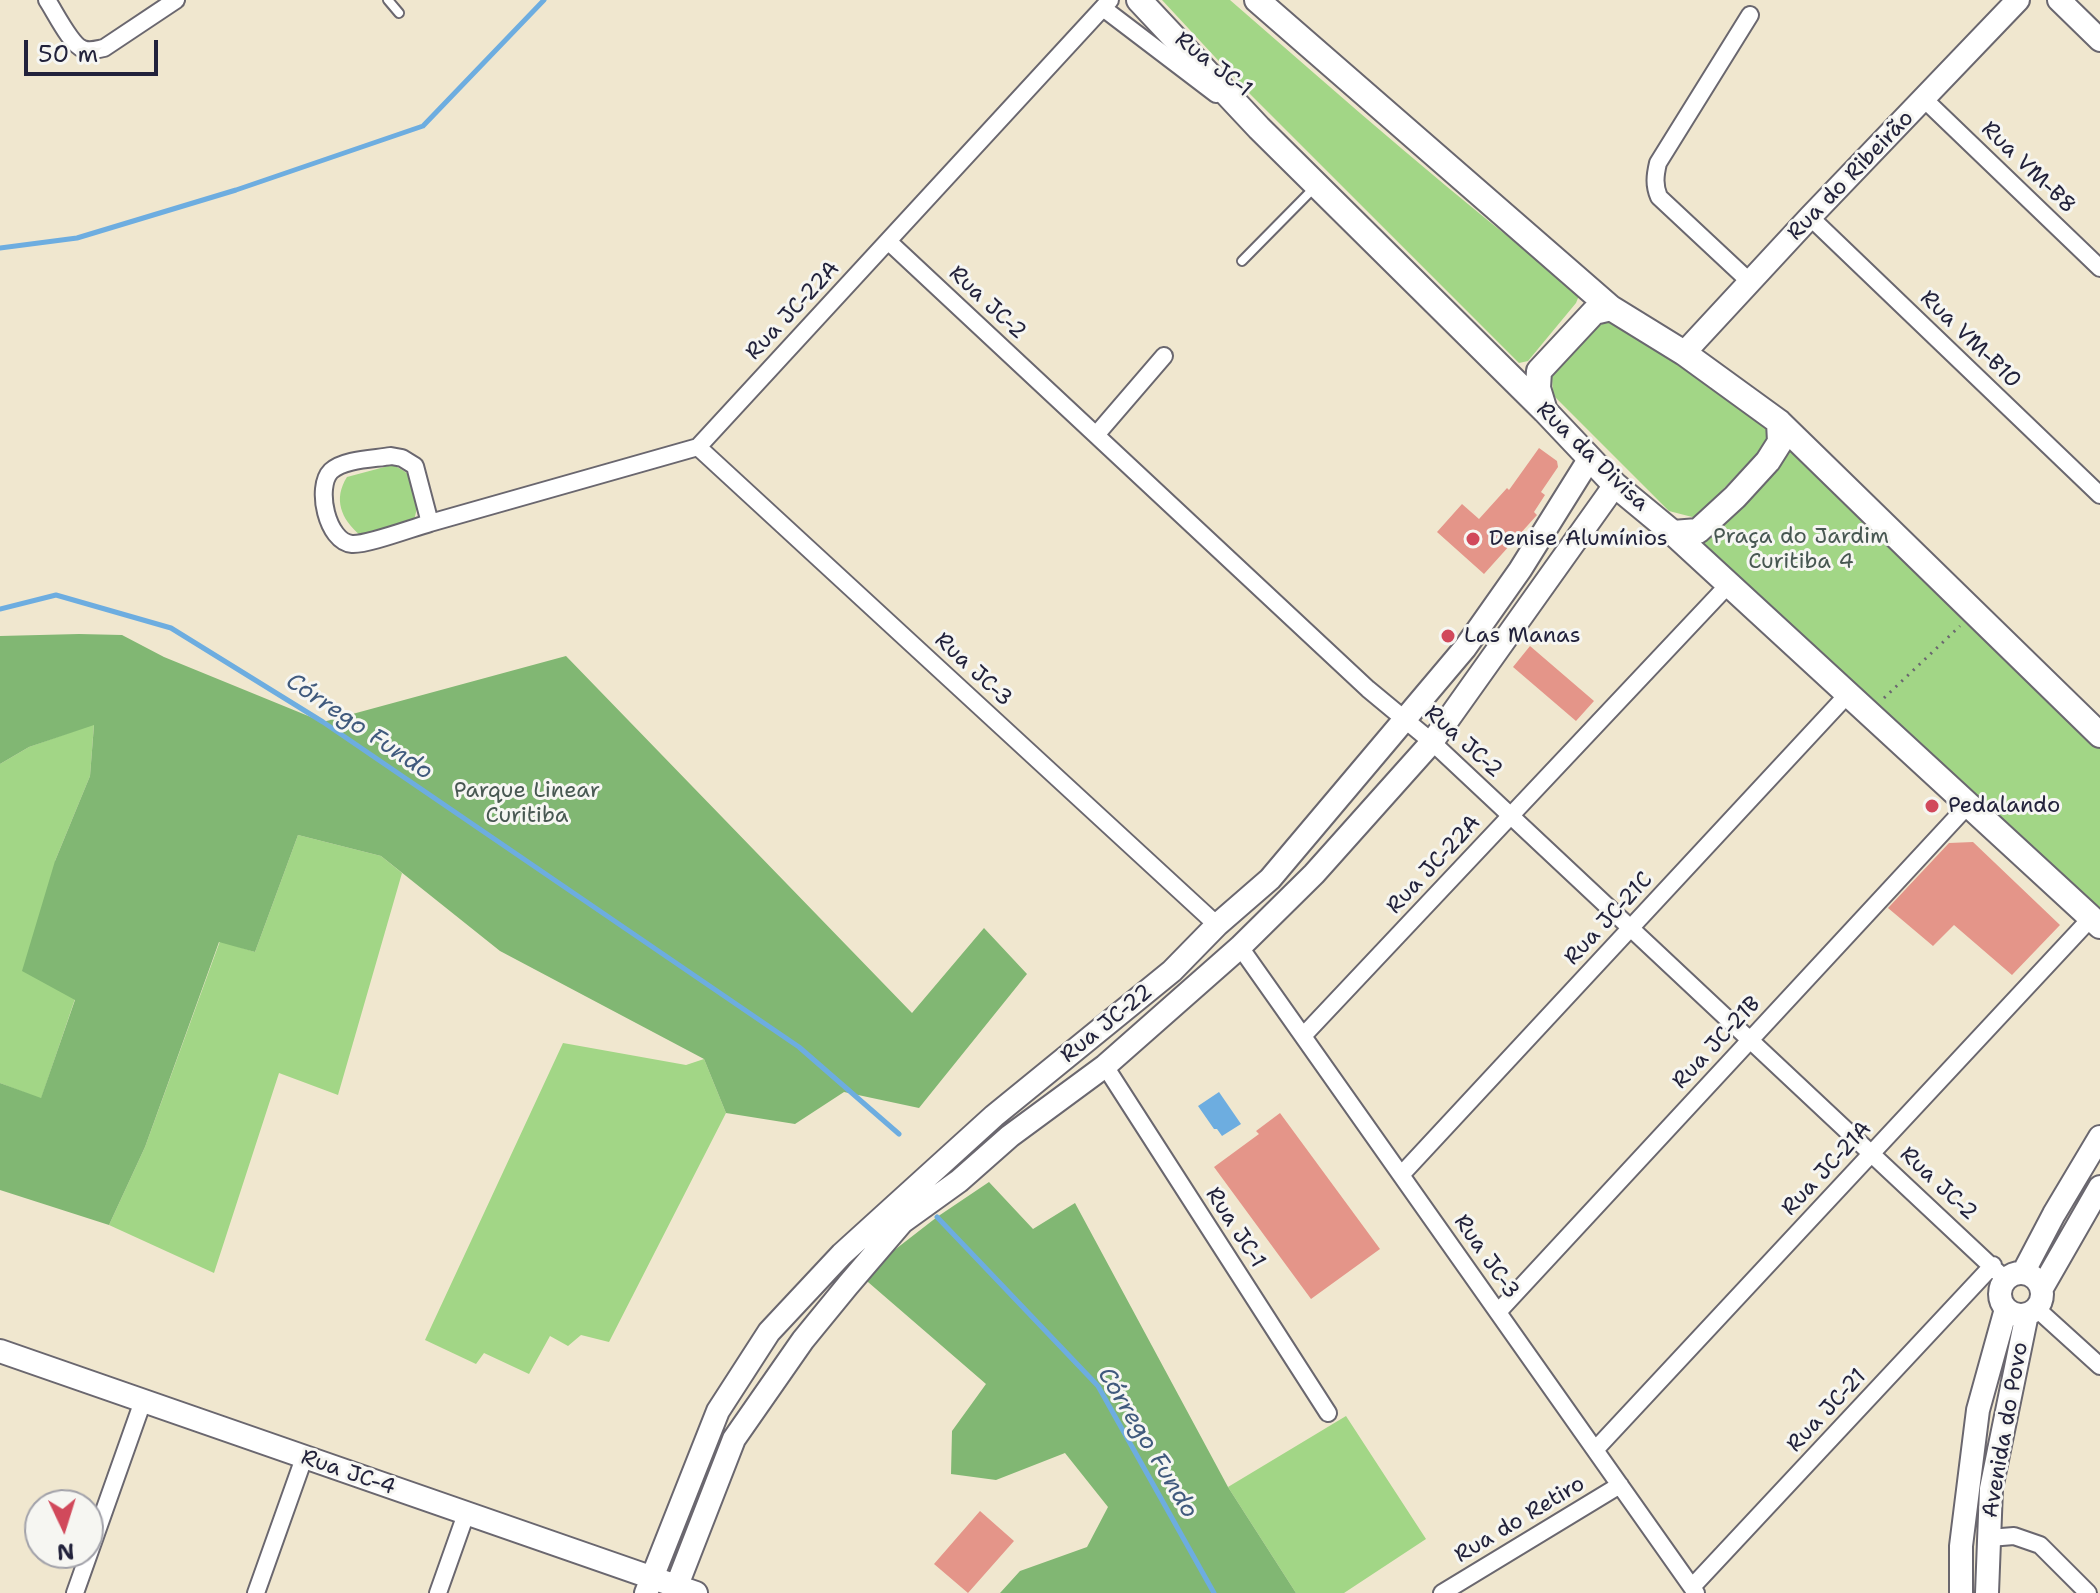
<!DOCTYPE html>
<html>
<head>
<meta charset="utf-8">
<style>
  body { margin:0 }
  #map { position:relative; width:2100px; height:1593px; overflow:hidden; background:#f0e7cf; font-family:"Shantell Sans",sans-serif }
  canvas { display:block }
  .north { position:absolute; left:24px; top:1489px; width:80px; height:80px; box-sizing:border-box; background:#f6f6f2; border:2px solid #a1a1a9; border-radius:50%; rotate:176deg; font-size:22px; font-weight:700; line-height:32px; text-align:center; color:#22223b }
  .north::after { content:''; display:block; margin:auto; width:28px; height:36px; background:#d1495b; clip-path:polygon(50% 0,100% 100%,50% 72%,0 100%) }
  .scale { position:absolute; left:24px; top:40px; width:134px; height:36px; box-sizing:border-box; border:4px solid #22223b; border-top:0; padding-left:10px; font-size:24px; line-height:28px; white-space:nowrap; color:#22223b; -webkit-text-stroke:6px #f6f6f2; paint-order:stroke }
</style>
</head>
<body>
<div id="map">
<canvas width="2100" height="1593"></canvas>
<div class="north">N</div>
<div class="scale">50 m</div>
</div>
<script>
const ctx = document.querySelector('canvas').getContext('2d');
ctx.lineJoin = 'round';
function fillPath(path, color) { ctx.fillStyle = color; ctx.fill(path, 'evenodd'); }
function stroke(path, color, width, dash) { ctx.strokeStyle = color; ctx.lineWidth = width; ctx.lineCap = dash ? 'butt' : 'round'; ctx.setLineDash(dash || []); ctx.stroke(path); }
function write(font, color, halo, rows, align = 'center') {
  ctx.font = font + ' "Shantell Sans",sans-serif'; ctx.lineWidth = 6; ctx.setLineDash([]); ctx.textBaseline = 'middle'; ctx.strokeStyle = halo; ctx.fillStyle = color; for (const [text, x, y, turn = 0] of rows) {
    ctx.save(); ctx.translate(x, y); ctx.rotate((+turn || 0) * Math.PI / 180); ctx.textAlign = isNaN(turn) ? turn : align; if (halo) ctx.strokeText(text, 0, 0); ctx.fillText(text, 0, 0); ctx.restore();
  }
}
fillPath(new Path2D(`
  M1162,0H1230C1345,100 1459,201 1580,293L1576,303L1528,361L1519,363L1241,85Z
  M1608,322L1624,327L1765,424L1768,437L1760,450L1696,518L1669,511L1553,395L1552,377L1594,327Z
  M1786,441L2100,748V917L1689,538Z
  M392,465C419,475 422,494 414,520L360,535C341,519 333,499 347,477Z
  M94,724L90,776L55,861L75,999L41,1099L0,1083V764L29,747Z
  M298,835L381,856L402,873L338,1095L279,1073L214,1273L109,1225L145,1147L220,941L255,952Z
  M563,1043L686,1065L704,1059L726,1113L609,1342L581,1335L568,1346L550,1336L529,1374L484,1353L476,1364L425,1340Z
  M1346,1416L1426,1539L1344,1593H1296L1228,1487Z`), '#a2d686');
fillPath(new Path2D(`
  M79,634L122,635L164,657L323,722L566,656L912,1013L984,928L1027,974L919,1108L844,1092L795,1124L726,1113L704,1059L500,951L381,856L298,835L255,952L219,942L145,1147L109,1225L0,1190V1083L41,1098L75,1000L22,971L55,861L90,776L94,725L29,747L0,764V636Z
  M989,1182L1033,1229L1075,1203L1228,1487L1296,1593H1000L1020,1571L1087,1547L1108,1507L1065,1453L996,1480L951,1474L952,1431L986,1384L861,1276L937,1217Z`), '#81b773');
fillPath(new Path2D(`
  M1219,1092L1241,1124L1222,1136L1217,1129H1214L1198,1106Z`), '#6dade0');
stroke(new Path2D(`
  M0,248L77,238L236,190L423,126L544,0
  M0,609L56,595L171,628L323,722L799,1047L899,1134
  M937,1217L1098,1386L1214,1593`), '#6dade0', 5);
fillPath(new Path2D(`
  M1539,448L1557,461L1558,467L1541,492L1545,495L1534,512L1537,515L1484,574L1437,532L1462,504L1479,519L1507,488L1509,490Z
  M1530,646L1594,701L1576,721L1513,667Z
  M1973,842L2060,925L2012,975L1954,925L1933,946L1888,908L1949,843Z
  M1280,1113L1380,1249L1311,1299L1214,1167L1259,1134L1256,1131Z
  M980,1511L1014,1541L968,1593L934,1564Z`), '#e49589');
const lane = new Path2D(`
  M388,0L399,13
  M1242,261L1316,186`);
const street = new Path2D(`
  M47,0C55,12 71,45 83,49C90,52 98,49 104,48L176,0
  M1103,8L1216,94
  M1750,15L1658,163C1655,176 1654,185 1659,197L1750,282
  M1924,99L2100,268
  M1810,217L2100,495
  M888,241L1368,689L1432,742L2005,1279
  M1096,435L1164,356
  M698,447L1217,925
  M391,456L402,458L415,466L430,523C412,528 367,545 352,544C327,542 315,487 331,471C344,459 374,459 391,456Z
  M430,523L698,447L1110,0
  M1240,947L1696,1593
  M1303,1036L1729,584
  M1105,1066L1328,1413
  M1401,1175L1848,694
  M2037,1309L2100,1366
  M1498,1312L1968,805
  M1595,1450L2091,918
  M1989,1538L2014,1536L2040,1545L2088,1593
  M1692,1587L1993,1265
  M75,1593L143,1401
  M256,1593L304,1458
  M438,1593L466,1514
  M1442,1593L1620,1485`);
const secondary = new Path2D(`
  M2059,0L2100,40
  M1684,353L1810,217L2018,0
  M2000 1294a21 21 0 1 1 42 0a21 21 0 1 1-42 0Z
  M2023,1273L2054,1214L2100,1137
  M2042,1288L2100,1187
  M0,1351L696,1593
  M646,1593L718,1411L769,1332L842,1254L994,1116L1172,971L1217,925L1270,879L1465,648L1520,570L1590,458
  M674,1593L734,1439L803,1340L848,1285L902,1222L959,1181L1010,1136L1105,1066L1240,947L1314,874L1432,742L1615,485
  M1961,1593V1546L1978,1410L2006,1309
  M1987,1593L1991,1489L2027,1314`);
const primary = new Path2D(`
  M1139,0L1259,128L1545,411L1615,485L1673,533L2100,926
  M1257,0L1611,308L1684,353L1779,422L2100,735
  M1545,411L1538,388L1539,371L1594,312L1611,308
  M1673,533L1698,531L1735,497L1768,461L1780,442L1779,422`);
stroke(lane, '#6a676f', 12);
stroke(street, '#6a676f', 20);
stroke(secondary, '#6a676f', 26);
stroke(primary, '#6a676f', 28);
stroke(new Path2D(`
  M1884,698L1960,626`), '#6a676f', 3, [2, 6]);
stroke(lane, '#fff', 8);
stroke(street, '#fff', 16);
stroke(secondary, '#fff', 22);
stroke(primary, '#fff', 24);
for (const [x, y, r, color] of [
  [1473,539,8,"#d1495b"],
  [1448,636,8,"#d1495b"],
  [1932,806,8,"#d1495b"]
]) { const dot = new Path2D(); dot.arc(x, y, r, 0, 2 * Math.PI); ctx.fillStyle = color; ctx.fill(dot); stroke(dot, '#f6f6f2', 3); }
write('22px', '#22223b', '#f6f6f2', [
  ["Rua JC-1",1213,65,38],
  ["Rua VM-B8",2028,168,44],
  ["Rua do Ribeirão",1851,176,-46],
  ["Rua JC-2",987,303,43],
  ["Rua JC-22A",793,311,-47],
  ["Rua VM-B10",1970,340,44],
  ["Rua da Divisa",1592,457,44],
  ["Rua JC-3",973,670,43],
  ["Rua JC-2",1463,742,42],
  ["Rua JC-22A",1434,865,-47],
  ["Rua JC-21C",1609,919,-47],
  ["Rua JC-22",1107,1024,-39],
  ["Rua JC-21B",1717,1043,-47],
  ["Rua JC-21A",1827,1169,-47],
  ["Rua JC-2",1938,1184,43],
  ["Rua JC-1",1235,1228,57],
  ["Rua JC-3",1486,1257,55],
  ["Rua JC-21",1827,1411,-47],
  ["Avenida do Povo",2006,1430,-80],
  ["Rua JC-4",348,1473,19],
  ["Rua do Retiro",1520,1520,-31]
]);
write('22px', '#485852', '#f6f6f2', [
  ["Praça do Jardim",1801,537],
  ["Curitiba 4",1801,562],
  ["Parque Linear",527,791],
  ["Curitiba",527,816]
]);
write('22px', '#22223b', '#f6f6f2', [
  ["Denise Alumínios",1489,539],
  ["Las Manas",1464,636],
  ["Pedalando",1948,806]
], 'left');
write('italic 24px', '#405a7d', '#f6f6f2', [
  ["Córrego Fundo",359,727,34],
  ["Córrego Fundo",1147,1443,59]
]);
</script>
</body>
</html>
